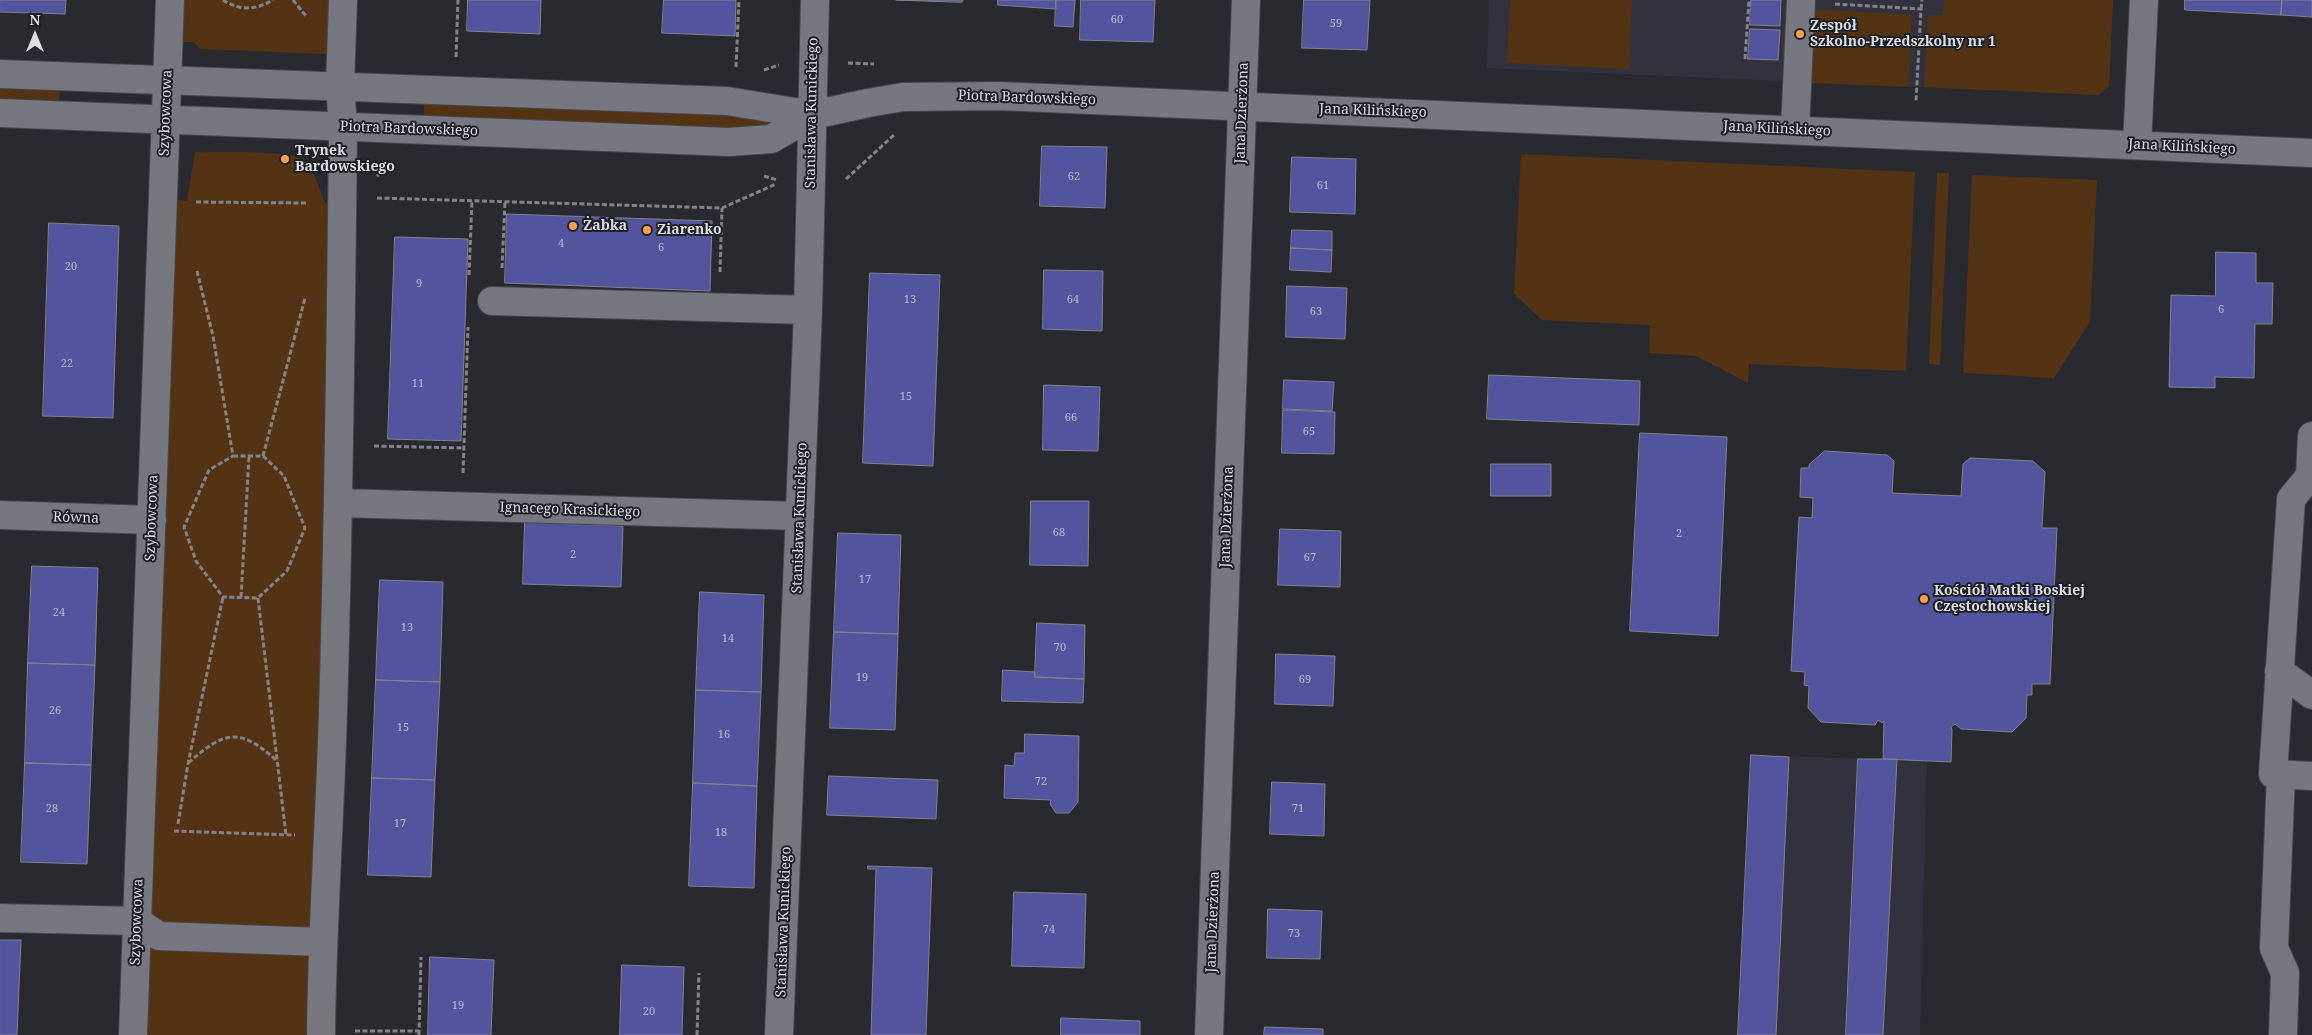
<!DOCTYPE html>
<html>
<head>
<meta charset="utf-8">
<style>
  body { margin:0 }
  #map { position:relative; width:2312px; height:1035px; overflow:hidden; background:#292930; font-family:"Noto Serif",serif }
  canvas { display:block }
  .north { position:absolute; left:10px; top:10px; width:50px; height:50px; -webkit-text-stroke:4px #1f2026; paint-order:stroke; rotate:0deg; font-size:14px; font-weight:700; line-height:20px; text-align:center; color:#dddee2 }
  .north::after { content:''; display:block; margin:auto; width:18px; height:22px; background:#dddee2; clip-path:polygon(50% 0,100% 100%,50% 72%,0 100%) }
</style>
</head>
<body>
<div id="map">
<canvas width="2312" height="1035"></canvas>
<div class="north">N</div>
</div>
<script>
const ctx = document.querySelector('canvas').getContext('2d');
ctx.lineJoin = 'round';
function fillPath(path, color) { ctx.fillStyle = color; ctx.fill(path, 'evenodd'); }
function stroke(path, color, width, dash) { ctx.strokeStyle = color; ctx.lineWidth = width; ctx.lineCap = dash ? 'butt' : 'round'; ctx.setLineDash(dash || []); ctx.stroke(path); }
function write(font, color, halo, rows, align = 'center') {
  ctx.font = font + ' "Noto Serif",serif'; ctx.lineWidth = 4; ctx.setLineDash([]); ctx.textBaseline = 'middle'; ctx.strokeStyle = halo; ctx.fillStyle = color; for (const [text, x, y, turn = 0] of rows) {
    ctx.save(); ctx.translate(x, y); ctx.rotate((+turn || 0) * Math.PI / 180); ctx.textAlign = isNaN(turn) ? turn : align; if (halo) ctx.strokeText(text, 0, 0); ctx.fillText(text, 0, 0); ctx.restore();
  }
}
fillPath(new Path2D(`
  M1489,0H2113L2109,86L2099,95L1487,68Z
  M1751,755L1927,761L1920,1035H1738Z`), '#31323e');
fillPath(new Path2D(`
  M170,0H343L341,52L323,54L200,49L194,42H169Z
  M1510,0H1632L1629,69L1507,63Z
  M1944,0H2113L2109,86L2099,95L1924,87L1928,15H1943Z
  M1814,9L1912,15L1908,87L1810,83Z
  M0,88L60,90L59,104L0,102Z
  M424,103L778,117L777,131L424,118Z
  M195,152C215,153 289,149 302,160C315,170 319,188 325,203L343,201L320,1035H133L163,198L187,201Z
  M1521,154L1915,172L1906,371L1749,364L1748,383L1696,356L1649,353L1650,325L1542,320L1514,294Z
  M1937,173H1949L1940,365L1929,364Z
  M1972,175L2097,180L2090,322L2054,378L1963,373Z`), '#543314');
const building = new Path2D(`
  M0,0H66L65,14L0,12Z
  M468,0H541L540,34L467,31Z
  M664,0H736L735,36L662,33Z
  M896,0H963L962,2Z
  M998,0H1056V9L998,5Z
  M1056,0H1075L1073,27L1055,26Z
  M1081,0H1155L1153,42L1080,40Z
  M1304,0H1370L1367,50L1302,48Z
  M1751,0H1781L1780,26L1750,25Z
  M2185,0H2282L2281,15L2185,10Z
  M2282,0H2312V17L2281,15Z
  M1750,29L1780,30L1778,60L1748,59Z
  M1042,146L1107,147L1105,208L1040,206Z
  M1292,157L1356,159L1355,214L1290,212Z
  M507,214L712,221L710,291L505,283Z
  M49,223L119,226L113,418L43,416Z
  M1292,230L1332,231V250L1291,248Z
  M395,237L468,239L461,441L388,439Z
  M1291,248L1332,250L1331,272L1290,270Z
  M2216,252L2256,253V283H2273L2272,324H2255L2254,378L2215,377V388L2169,387L2171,295L2215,296Z
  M1044,270L1103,271L1102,331L1043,329Z
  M870,273L940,275L933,466L863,463Z
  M1287,286L1347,288L1345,339L1286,337Z
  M1489,375L1640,381L1639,425L1487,419Z
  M1284,380L1334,382L1332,411L1283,409Z
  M1044,385L1100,387L1098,451L1043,450Z
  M1283,410L1335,412L1334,454L1282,453Z
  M1640,433L1727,437L1718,636L1630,631Z
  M1825,451L1887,455L1894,461L1892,493L1961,496L1963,464L1970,458L2033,461L2045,472L2042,528H2057L2050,684H2032V695H2027L2026,718L2012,732L1961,729L1955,724L1951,727L1952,730L1951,762L1883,759L1884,721L1882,723L1878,720L1875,725L1821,722L1808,708L1809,686L1804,685L1805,672L1791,671L1799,517L1812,518L1813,498L1800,497L1801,468H1809V465Z
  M1491,464H1551V496H1491Z
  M1031,501H1089L1088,566L1030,565Z
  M525,522L623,526L621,587L523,584Z
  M1280,529L1341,531L1340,587L1278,585Z
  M838,533L901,535L898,634L834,632Z
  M32,566L98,568L95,665L28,663Z
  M380,580L443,582L440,682L376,680Z
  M700,592L764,595L761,692L696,690Z
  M1037,623L1085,625L1084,679L1035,677Z
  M834,632L898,634L895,730L830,728Z
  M1276,654L1335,656L1333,706L1275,704Z
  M28,663L95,665L91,765L25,763Z
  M1003,670L1035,672V677L1084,679L1083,703L1002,701Z
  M376,680L440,682L435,780L372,778Z
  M696,690L761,692L757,786L693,783Z
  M1025,734L1079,736L1078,802L1069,813H1056L1050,804L1051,800L1004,798L1005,765L1014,766L1015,753H1024Z
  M1751,755L1789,757L1776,1035H1738Z
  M1858,759H1897L1883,1035H1846Z
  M25,763L91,765L87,864L21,862Z
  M829,776L938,780L936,819L827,815Z
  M372,778L435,780L431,877L368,875Z
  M1272,782L1325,784L1324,836L1270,834Z
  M693,783L757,786L754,888L689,886Z
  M868,866L932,868L926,1035H871L876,869H868Z
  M1014,892L1086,894L1084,968L1012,966Z
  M1268,909L1322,911L1320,959L1267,958Z
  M0,940H21L17,1035H0Z
  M430,957L494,960L491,1035H428Z
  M622,965L684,967L682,1035H620Z
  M1061,1018L1140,1021V1035H1061Z
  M1265,1027L1323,1029V1035H1264Z`);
fillPath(building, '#52549e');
stroke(building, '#82838b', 1);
const minor = new Path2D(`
  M0,74L727,101L813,115
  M0,113L729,142L771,139L813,115L868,103L903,97L999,96L2312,153
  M1795,130L1801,0
  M2137,145L2144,0
  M492,301L808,310
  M2312,436L2310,476L2291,499L2273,774L2312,776
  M339,503L800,516
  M0,515L152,520
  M2279,671L2312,695
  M2281,774L2274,948L2285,973L2283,1035
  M0,918L137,921L159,936L322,942
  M133,1035L170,0
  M321,1035C322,927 330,819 333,711C339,516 341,321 343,126L340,86L343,0
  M779,1035L808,310L815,0
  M1209,1035L1246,0`);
stroke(minor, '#46474d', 30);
stroke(new Path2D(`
  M223,0C240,11 256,10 273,0
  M293,0L306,16
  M1835,4L1921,9L1916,101
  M1921,9L1922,0
  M456,57L458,0
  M1745,59L1749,0
  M848,63L874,64
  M736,67L739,0
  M764,70L779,65
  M377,176L392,164
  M764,176L777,180
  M846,179L895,134
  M377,198L722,208L776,184
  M196,202L307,203
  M502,268L505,202
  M197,271L213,336L233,456
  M720,272L722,208
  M469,275L472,201
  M374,446L464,448
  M233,456H263L284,476L305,528L287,571L258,598L223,597L196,561L184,527L209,470Z
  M263,456L305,298
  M463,473L468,327
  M241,597L249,457
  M258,598L286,835
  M188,763C224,732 238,726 276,760
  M178,824L188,764L223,597
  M174,831L295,835
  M355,1031H419
  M419,1035L421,957
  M697,1035L699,973`), '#838489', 3, [5, 2.5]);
stroke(minor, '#76777f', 28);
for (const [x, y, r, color] of [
  [1800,34,5,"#f9a04c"],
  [285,159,5,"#f9a04c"],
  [573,226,5,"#f9a04c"],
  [647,230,5,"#f9a04c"],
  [1924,599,5,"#f9a04c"]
]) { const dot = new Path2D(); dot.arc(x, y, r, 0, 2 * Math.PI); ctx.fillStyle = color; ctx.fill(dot); stroke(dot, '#1f2026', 2); }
write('11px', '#babcd1', null, [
  ["60",1117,20],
  ["59",1336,24],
  ["62",1074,177],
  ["61",1323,186],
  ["4",561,244],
  ["6",661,248],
  ["20",71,267],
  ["9",419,284],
  ["13",910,300],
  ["64",1073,300],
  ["6",2221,310],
  ["63",1316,312],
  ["22",67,364],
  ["11",418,384],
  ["15",906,397],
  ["66",1071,418],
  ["65",1309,432],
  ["68",1059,533],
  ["2",1679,534],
  ["2",573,555],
  ["67",1310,558],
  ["17",865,580],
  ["24",59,613],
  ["13",407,628],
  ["14",728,639],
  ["70",1060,648],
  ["19",862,678],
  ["69",1305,680],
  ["26",55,711],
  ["15",403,728],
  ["16",724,735],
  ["72",1041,782],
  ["28",52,809],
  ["71",1298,809],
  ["17",400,824],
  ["18",721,833],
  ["74",1049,930],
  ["73",1294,934],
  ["19",458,1006],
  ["20",649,1012]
]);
write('bold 14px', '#dddee2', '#1f2026', [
  ["Zespół",1810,26],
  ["Szkolno-Przedszkolny nr 1",1810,42],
  ["Trynek",295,151],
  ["Bardowskiego",295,167],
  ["Żabka",583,226],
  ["Ziarenko",657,230],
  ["Kościół Matki Boskiej",1934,591],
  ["Częstochowskiej",1934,607]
], 'left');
write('14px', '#dddee2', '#1f2026', [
  ["Piotra Bardowskiego",1027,98,2],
  ["Jana Kilińskiego",1373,111,2],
  ["Szybowcowa",166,113,-88],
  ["Stanisława Kunickiego",812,113,-89],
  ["Jana Dzierżona",1242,113,-88],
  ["Piotra Bardowskiego",409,129,2],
  ["Jana Kilińskiego",1777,129,3],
  ["Jana Kilińskiego",2182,147,3],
  ["Ignacego Krasickiego",570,510,2],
  ["Jana Dzierżona",1227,517,-88],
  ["Równa",76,518,2],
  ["Szybowcowa",152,518,-88],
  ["Stanisława Kunickiego",800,518,-88],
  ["Szybowcowa",137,922,-88],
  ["Stanisława Kunickiego",784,922,-88],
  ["Jana Dzierżona",1213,922,-88]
]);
</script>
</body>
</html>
